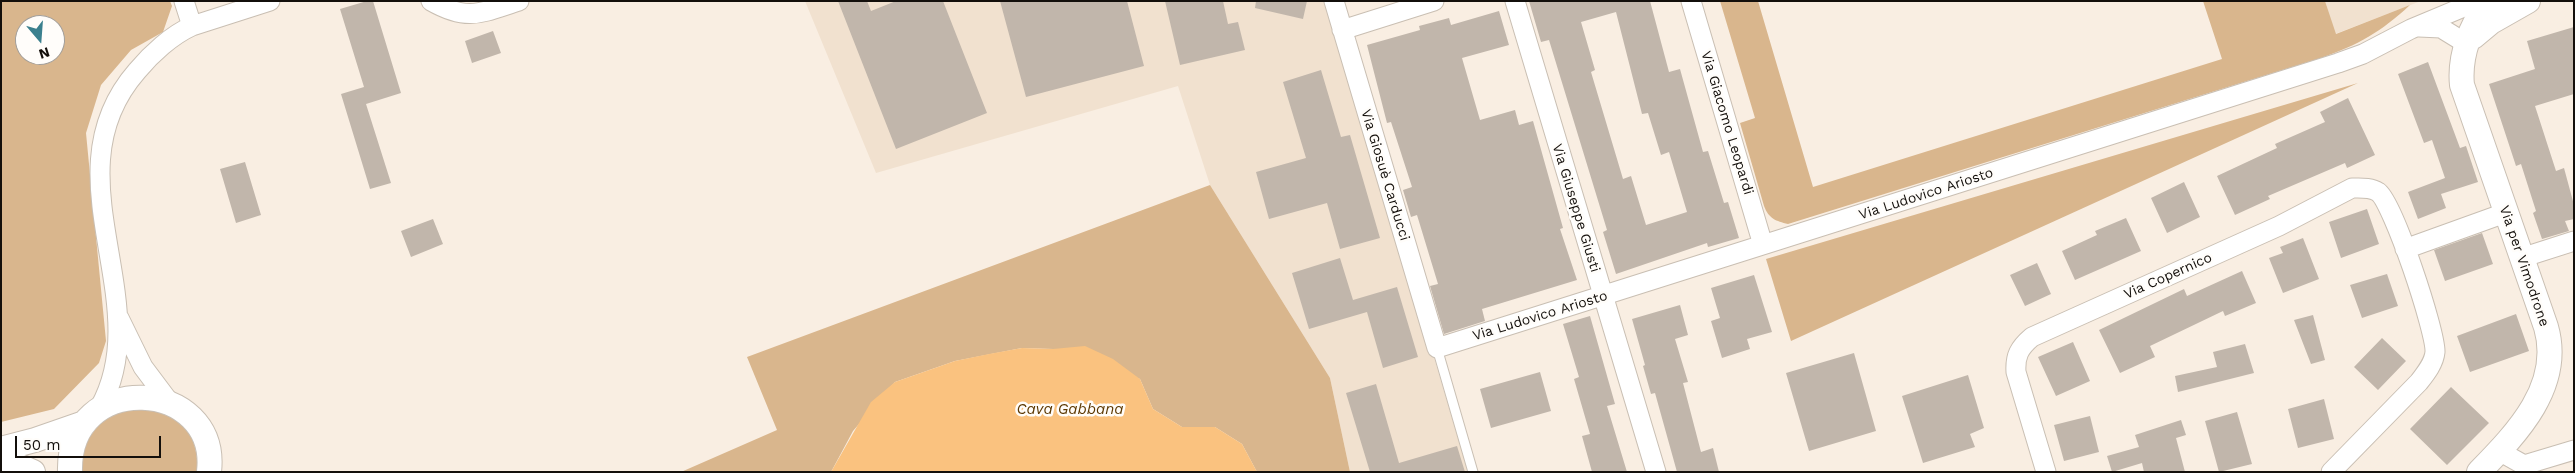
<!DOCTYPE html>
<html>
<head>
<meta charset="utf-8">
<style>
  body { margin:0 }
  #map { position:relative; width:2575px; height:473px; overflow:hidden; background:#f9eee2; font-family:"Work Sans",sans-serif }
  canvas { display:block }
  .frame { position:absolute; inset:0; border:2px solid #130f0b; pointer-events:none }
  .north { position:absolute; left:15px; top:15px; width:50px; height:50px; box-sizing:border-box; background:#fffdfa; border:1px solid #a19e9a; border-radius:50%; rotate:162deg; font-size:14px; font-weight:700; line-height:20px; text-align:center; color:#130f0b }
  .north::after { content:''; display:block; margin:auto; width:18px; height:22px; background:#3b808e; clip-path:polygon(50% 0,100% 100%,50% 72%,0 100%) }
  .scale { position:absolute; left:15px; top:436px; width:146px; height:22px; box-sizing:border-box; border:2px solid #130f0b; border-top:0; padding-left:6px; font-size:15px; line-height:18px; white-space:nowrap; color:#130f0b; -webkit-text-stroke:4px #fffdfa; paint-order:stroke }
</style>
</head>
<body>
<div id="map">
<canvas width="2575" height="473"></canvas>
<div class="frame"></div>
<div class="north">N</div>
<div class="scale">50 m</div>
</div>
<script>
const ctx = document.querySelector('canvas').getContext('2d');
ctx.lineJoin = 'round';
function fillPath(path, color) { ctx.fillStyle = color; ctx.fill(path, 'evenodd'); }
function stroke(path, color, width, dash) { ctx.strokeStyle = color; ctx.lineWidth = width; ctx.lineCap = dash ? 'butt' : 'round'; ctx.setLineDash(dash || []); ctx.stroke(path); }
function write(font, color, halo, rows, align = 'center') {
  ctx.font = font + ' "Work Sans",sans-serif'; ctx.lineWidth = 5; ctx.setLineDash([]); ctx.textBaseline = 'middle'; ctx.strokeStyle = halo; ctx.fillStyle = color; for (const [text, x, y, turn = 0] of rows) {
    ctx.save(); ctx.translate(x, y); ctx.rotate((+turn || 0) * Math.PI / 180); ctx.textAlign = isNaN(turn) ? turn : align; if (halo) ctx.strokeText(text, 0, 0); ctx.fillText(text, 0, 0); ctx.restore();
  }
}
fillPath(new Path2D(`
  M805,1H1328L1468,472H1350L1330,378L1210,185L1178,86L876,173Z
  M2325,1H2421L2335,34Z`), '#f1e1cf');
fillPath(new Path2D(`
  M1,1H170L172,6L163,32L131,50L101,85L86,133L106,341L99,363L54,409L1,422ZM25,25H55V55H25Z
  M1720,1H1758L1813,187L2222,59L2203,1H2325L2336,34L2410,5C2381,32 2358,45 2321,58L1788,224C1776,221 1769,219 1764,206L1740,123L1755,118Z
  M2358,83L1791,341L1766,259Z
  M1210,185L1330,378L1350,472H1257L1242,444L1215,427H1182L1153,409L1140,379L1053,349L1022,348L955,361L895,382L853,431L831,472H681L777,430L747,357Z
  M137,406C178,417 197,424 198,472H81L84,444L105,417Z`), '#d9b68d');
fillPath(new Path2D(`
  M1085,346L1113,359L1140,379L1153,409L1182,427H1215L1242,444L1257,472H831L871,402L895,382L955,361L989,354L1022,348L1053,349Z`), '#fac27f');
fillPath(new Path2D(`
  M367,1H373L401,93L366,104L391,183L370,189L341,94L364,87L340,9Z
  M838,1H867L871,11L896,1H943L987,113L896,149Z
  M1000,1H1127L1144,66L1026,97Z
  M1165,1H1223L1228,24L1238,22L1245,50L1180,65Z
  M1256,1H1307L1303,19L1255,8Z
  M1529,1H1650L1669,72L1680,69L1703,152L1708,151L1724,203L1728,202L1739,238L1708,247L1707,243L1616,274L1603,232L1607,230L1549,40L1541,42ZM1616,12L1642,114L1648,113L1661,155L1669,152L1687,212L1646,225L1631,176L1623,179L1591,72L1595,70L1581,22Z
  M1499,11L1509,45L1462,58L1480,120L1515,110L1519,125L1533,121L1563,228L1560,229L1577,280L1482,309L1485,321L1444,334L1430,286L1438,284L1417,215L1411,217L1403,190L1412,187L1391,122L1387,123L1367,45L1420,30L1419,26L1449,18L1451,25Z
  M2574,27V94L2535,106L2556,171L2564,168L2574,205V219L2565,221L2569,231L2542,239L2533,213L2536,211L2521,164L2516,166L2489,84L2535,69L2527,41Z
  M493,31L501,53L472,63L465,41Z
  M2428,62L2460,148L2466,146L2478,182L2441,194L2446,208L2418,219L2408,192L2445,178L2432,140L2424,143L2398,74Z
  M1321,70L1341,137L1350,135L1380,238L1340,249L1327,203L1269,219L1256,172L1306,158L1283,82Z
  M2348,98L2375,155L2347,168L2345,163L2268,196L2270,199L2235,215L2217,176L2277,148L2275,144L2325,122L2320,112Z
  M245,162L261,215L236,223L220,169Z
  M2184,182L2200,217L2167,233L2151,198Z
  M2367,209L2379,244L2341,258L2329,222Z
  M2126,218L2141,251L2075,280L2062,251L2097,235L2095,231Z
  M433,219L443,244L411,257L401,231Z
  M2482,233L2493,264L2445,281L2434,250Z
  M2303,238L2319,279L2283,293L2269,258L2283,253L2280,247Z
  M1340,258L1353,300L1397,287L1418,357L1383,368L1367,312L1309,329L1292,273Z
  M2037,263L2051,294L2025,306L2010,275Z
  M2242,271L2256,303L2225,316L2223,311L2150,346L2155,357L2120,373L2099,330L2184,289L2187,296Z
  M2387,274L2398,306L2362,318L2350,285Z
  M1754,275L1772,332L1747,339L1750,349L1722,358L1711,321L1720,318L1711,288Z
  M1680,305L1688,335L1675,339L1688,382L1683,383L1701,452L1713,448L1719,472H1677L1655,393L1651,394L1643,366L1645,365L1632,319Z
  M2516,314L2529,351L2470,372L2457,336Z
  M2313,315L2325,360L2311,364L2294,320Z
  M1590,316L1615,404L1607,406L1627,472H1592L1582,436L1590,434L1574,379L1579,377L1563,324Z
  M2382,338L2406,361L2378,390L2354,367Z
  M2073,342L2090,381L2056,396L2038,357Z
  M2245,344L2254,373L2178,392L2175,376L2217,367L2213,352Z
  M1854,353L1876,431L1809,451L1786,373Z
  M1540,372L1551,411L1491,428L1480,389Z
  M1968,375L1984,428L1970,434L1975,447L1923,463L1902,396Z
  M1376,384L1399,463L1457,446L1465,472H1370L1346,393Z
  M2451,387L2489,423L2447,465L2410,429Z
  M2324,399L2334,439L2298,448L2288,409Z
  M2237,412L2252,464L2219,472L2205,421Z
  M2090,416L2099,452L2064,461L2054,425Z
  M2181,420L2186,435L2176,438L2185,472H2144L2142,463L2112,472L2107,456L2139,447L2135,435Z`), '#c1b6ab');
const service = new Path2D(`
  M1437,348L1473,472`);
const minor = new Path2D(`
  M184,1L192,26L270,1
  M431,1C468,22 481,13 519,1
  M1334,1L1437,348L2338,63L2363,54L2411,29L2478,1
  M1515,1L1656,472
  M1691,1L1763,245
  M2419,27L2441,28L2467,44
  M1342,30L1434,1
  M2405,249L2505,213
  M2521,258L2574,241
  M119,318L143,367L170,403
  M100,407C159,300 46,175 137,71C151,54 172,35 192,26
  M2499,451L2524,465L2574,450
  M2046,472L2016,372C2015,356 2019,348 2032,337L2279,226L2352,188C2360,188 2371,187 2378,192C2393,202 2436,332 2435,352C2434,363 2426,373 2419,382L2331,472`);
const tertiary = new Path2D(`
  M2473,37L2491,22L2528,1
  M1,449L35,440L84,423
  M1,458L33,472
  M70,472C67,368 220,378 209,472
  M2479,472C2517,433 2563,386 2546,327L2462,85C2459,56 2471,23 2490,1`);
stroke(service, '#c9bfb3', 11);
stroke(minor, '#c9bfb3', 21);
stroke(tertiary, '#c9bfb3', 26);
stroke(service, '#fff', 9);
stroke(minor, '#fff', 19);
stroke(tertiary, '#fff', 24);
write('14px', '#130f0b', '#fffdfa', [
  ["Via Giacomo Leopardi",1727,123,73],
  ["Via Giosuè Carducci",1385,175,73],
  ["Via Ludovico Ariosto",1926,194,-18],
  ["Via Giuseppe Giusti",1576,208,73],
  ["Via per Vimodrone",2524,266,71],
  ["Via Copernico",2168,276,-24],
  ["Via Ludovico Ariosto",1540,316,-17]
]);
write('italic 15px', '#5b3700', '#fffdfa', [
  ["Cava Gabbana",1070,410]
]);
</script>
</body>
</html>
